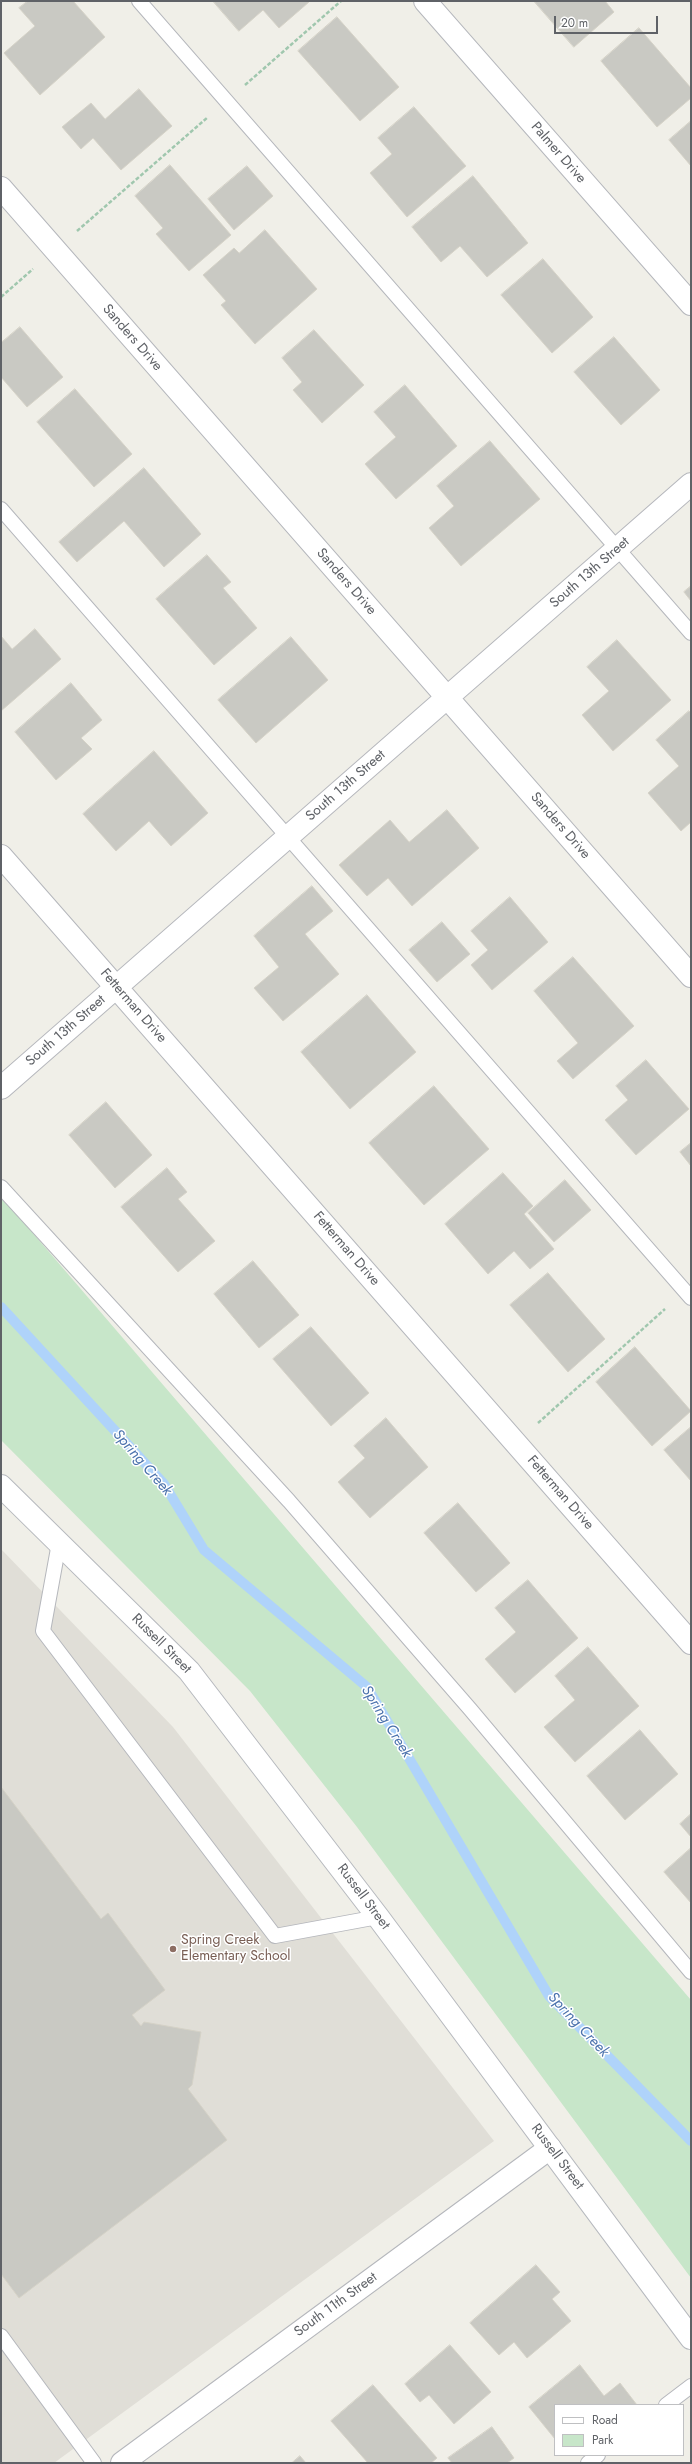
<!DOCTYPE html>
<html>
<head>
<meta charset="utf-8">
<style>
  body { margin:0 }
  #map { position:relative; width:692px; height:2464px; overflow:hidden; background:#f0efe8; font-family:Jost,sans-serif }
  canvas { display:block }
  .frame { position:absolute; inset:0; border:2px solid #5f6267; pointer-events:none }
  .legend { position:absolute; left:554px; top:2404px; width:130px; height:52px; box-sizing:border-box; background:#fff; border:1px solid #bfc0c2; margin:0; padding:5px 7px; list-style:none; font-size:12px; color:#5f6267 }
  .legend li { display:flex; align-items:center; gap:8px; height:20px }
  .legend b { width:20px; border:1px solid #bfc0c2 }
  .scale { position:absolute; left:554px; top:16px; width:104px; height:18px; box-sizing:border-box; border:2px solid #5f6267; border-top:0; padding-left:5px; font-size:12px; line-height:14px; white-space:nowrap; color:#5f6267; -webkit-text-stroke:3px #fff; paint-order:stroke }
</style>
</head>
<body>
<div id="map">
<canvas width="692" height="2464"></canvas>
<div class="frame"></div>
<ul class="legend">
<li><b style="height:5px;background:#fff"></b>Road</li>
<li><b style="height:11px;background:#c7e6c9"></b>Park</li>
</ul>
<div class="scale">20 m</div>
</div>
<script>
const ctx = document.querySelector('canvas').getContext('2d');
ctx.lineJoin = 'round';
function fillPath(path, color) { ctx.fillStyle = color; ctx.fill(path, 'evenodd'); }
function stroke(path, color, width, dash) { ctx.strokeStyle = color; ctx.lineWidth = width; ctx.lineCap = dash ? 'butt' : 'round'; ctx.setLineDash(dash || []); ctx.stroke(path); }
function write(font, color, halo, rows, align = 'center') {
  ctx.font = font + ' Jost,sans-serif'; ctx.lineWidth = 3; ctx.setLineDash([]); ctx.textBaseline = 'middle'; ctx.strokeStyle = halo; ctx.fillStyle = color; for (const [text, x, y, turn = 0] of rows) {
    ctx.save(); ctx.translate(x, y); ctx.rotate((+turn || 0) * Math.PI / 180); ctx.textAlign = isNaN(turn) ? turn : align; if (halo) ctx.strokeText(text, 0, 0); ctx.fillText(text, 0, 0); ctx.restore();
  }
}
fillPath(new Path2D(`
  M1,1549L173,1727L494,2141L54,2463H1Z`), '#e0ded7');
fillPath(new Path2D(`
  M1,1196L691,2000V2278L357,1827L250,1691L1,1440Z`), '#c7e6c9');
stroke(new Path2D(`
  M1,1307L164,1484L204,1550L367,1687L549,1996L691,2141`), '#afd3fa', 10);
const building = new Path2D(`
  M28,1H73L105,37L40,95L4,53L35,26L19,8Z
  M213,1H309V2L279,28L263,10L239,31Z
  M534,1H605L614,12L574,47Z
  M337,17L399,87L360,121L298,51Z
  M639,28L691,88V98L657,127L601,61Z
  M139,89L172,126L121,170L93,138L81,149L62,127L91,103L105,119Z
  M414,107L466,166L407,217L370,173L392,154L378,138Z
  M691,121V166L669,140Z
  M170,165L231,235L189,271L156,234L163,228L135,196Z
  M247,166L273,196L234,230L208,199Z
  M473,176L528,243L487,277L460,246L441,262L412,227Z
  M265,230L317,289L255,344L221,305L226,301L203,275L234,248L239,253Z
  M543,259L593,317L552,353L501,295Z
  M20,327L63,377L27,407L1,377V343Z
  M314,330L364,385L322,423L293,390L302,382L282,358Z
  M614,337L660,390L621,425L574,372Z
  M405,385L457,446L396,499L365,464L396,437L374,412Z
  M75,389L132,454L94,487L37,422Z
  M490,441L540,499L461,566L429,528L454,506L437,486Z
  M144,468L201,534L164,567L124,521L77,562L59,542Z
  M207,555L231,582L223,588L257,628L214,665L156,599Z
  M691,586V601L684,592Z
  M35,629L61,659L1,711V636L12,649Z
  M291,637L328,680L256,743L218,700Z
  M617,640L671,700L613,751L582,715L609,691L587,667Z
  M71,683L102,720L81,738L92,749L56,780L15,732Z
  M689,711L691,713V822L681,831L648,793L679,766L656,740Z
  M154,751L208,813L171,846L149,821L116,851L83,814Z
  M447,810L479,848L412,906L388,878L367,896L339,865L390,820L409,842Z
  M312,886L333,911L305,934L339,974L283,1021L254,988L279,967L254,936Z
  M510,897L548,942L492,990L471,965L488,950L471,931Z
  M442,922L470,954L437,982L409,950Z
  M573,957L634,1026L573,1079L557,1061L578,1043L534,991Z
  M367,995L416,1052L350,1109L301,1052Z
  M646,1060L689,1109L636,1155L605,1120L628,1100L616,1086Z
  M434,1086L489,1149L424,1205L369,1143Z
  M106,1102L152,1155L115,1188L69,1135Z
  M691,1143V1166L680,1152Z
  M167,1168L187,1192L178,1199L215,1241L178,1272L121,1207Z
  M503,1173L533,1206L524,1214L554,1249L530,1269L514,1251L488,1274L445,1224Z
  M565,1180L591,1210L554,1242L528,1213Z
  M253,1261L299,1315L259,1348L214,1294Z
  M548,1273L605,1339L568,1372L510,1305Z
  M311,1327L369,1393L331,1426L273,1359Z
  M635,1347L691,1411L652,1446L596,1382Z
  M386,1418L428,1467L370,1518L338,1482L365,1458L354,1446Z
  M691,1427V1481L664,1450Z
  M458,1503L510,1563L476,1592L424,1533Z
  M528,1580L578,1638L515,1693L485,1659L516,1632L495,1608Z
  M588,1647L639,1706L575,1762L544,1727L575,1700L555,1676Z
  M640,1730L678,1774L625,1820L587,1776Z
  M1,1787L101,1919L108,1913L165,1990L132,2015L141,2026L144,2022L201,2032L192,2085L188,2089L227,2140L19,2298L1,2274Z
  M691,1814V1837L680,1824Z
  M691,1848V1903L664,1872Z
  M536,2265L560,2292L552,2299L571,2321L527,2358L514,2342L499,2355L470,2323Z
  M450,2345L491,2392L454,2424L429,2395L420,2402L405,2384Z
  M580,2365L604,2396L620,2383L637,2405H555V2439L529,2407Z
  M373,2385L437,2458L431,2463H368L331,2421Z
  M492,2427L514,2458L507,2463H452L448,2458Z
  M300,2456L306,2463H292Z`);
fillPath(building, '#c9c9c3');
stroke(building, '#d5d2c7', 1);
const service = new Path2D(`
  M139,1L691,633
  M1,509L691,1298
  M1,1187L289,1501L470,1709L691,1972
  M59,1543L43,1631L275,1936L378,1917
  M1,2336L94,2463
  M666,2405L691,2386
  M588,2463L598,2455`);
const minor = new Path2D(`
  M425,1L691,304
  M1,188L691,976
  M1,856L691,1643
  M1,1088L691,484
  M122,2463L550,2148`);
const secondary = new Path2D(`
  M1,1486L189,1671L378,1917L691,2338`);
stroke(service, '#b5b7bc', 16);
stroke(minor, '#b5b7bc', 24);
stroke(secondary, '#b6b9be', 24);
stroke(new Path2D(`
  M245,85L341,1
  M77,231L208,117
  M1,297L33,269
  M538,1423L665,1309`), '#a0c7ae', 2.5, [4, 2]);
stroke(service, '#fff', 14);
stroke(minor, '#fff', 22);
stroke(secondary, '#fff', 22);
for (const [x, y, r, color] of [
  [173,1949,4,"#8d6e63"]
]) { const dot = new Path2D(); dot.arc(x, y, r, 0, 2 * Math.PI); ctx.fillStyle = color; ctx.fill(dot); stroke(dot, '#fff', 1.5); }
write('14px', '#5f6267', '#fff', [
  ["Palmer Drive",558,153,49],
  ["Sanders Drive",132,338,49],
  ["South 13th Street",590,573,-41],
  ["Sanders Drive",346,582,49],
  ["South 13th Street",346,786,-41],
  ["Sanders Drive",560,826,49],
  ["Fetterman Drive",133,1006,49],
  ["South 13th Street",66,1031,-41],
  ["Fetterman Drive",346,1249,49],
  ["Fetterman Drive",560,1493,49],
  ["Russell Street",161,1644,45],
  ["Russell Street",363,1897,53],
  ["Russell Street",557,2157,53],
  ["South 11th Street",336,2305,-36]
]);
write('14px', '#785e54', '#fff', [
  ["Spring Creek",181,1941],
  ["Elementary School",181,1957]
], 'left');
write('italic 15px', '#4b72ad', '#fff', [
  ["Spring Creek",142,1463,49],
  ["Spring Creek",386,1722,58],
  ["Spring Creek",578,2025,47]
]);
</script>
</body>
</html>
